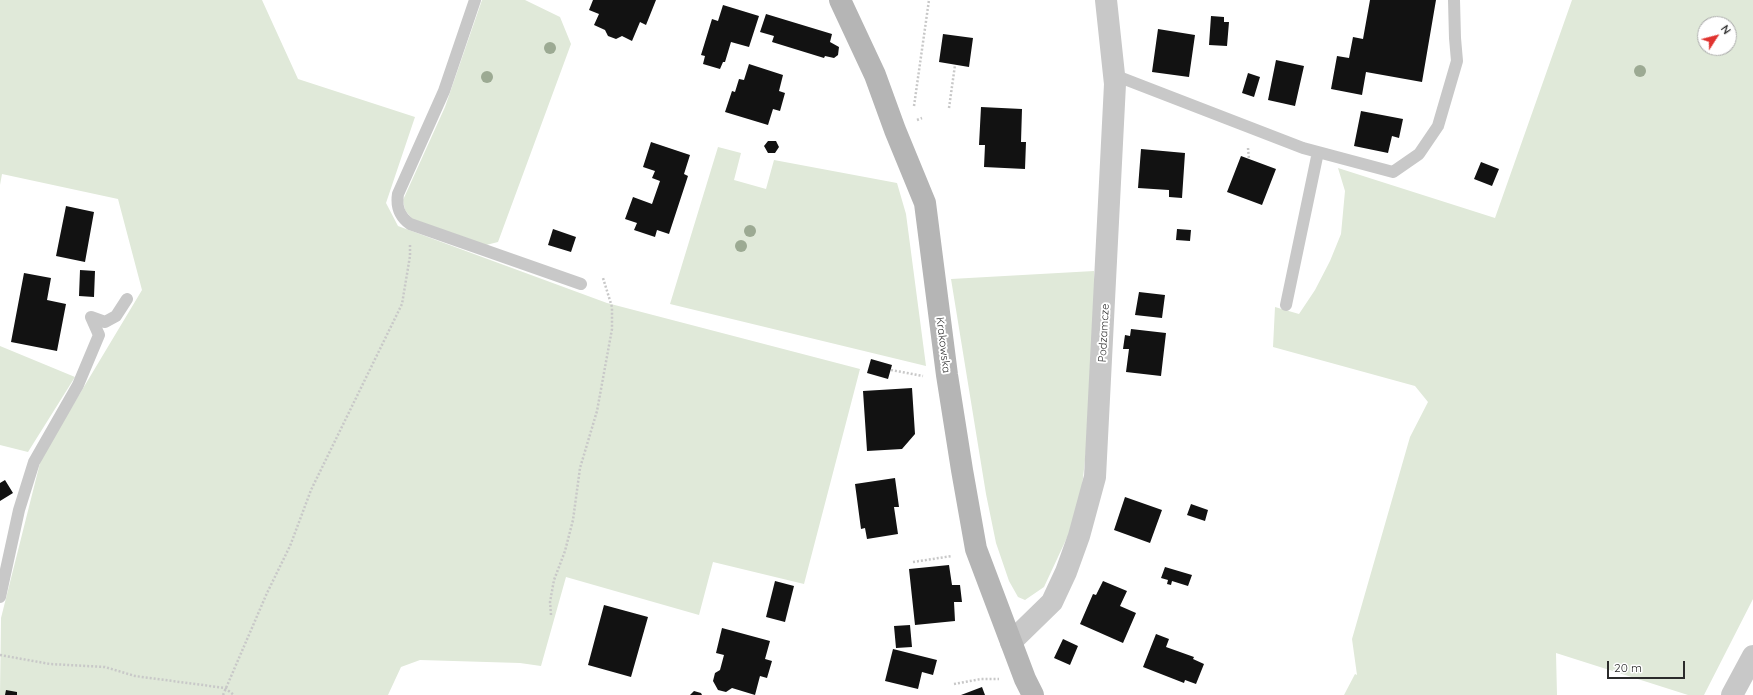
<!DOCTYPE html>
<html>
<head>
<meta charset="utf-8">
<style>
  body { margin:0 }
  #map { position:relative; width:1753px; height:695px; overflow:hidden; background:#fff; font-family:Quicksand,sans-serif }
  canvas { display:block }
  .north { position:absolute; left:1697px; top:16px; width:40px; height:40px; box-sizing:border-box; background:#fff; border:1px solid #aaa; border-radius:50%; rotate:54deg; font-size:11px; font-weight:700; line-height:16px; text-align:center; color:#2b2b2b }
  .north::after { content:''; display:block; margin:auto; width:14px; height:18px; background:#e0332f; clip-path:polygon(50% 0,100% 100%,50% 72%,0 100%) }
  .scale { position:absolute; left:1607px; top:661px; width:78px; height:18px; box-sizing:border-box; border:2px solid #2b2b2b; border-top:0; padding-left:5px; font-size:12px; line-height:14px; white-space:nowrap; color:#2b2b2b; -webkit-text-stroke:3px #fff; paint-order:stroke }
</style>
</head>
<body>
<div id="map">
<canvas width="1753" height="695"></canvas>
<div class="north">N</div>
<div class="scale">20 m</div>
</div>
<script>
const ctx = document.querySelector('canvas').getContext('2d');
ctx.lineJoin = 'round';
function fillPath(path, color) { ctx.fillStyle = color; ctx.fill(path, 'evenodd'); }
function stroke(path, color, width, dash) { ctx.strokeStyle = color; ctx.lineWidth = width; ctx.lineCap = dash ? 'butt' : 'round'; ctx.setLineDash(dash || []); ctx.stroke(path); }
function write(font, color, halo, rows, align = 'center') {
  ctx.font = font + ' Quicksand,sans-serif'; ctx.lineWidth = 4; ctx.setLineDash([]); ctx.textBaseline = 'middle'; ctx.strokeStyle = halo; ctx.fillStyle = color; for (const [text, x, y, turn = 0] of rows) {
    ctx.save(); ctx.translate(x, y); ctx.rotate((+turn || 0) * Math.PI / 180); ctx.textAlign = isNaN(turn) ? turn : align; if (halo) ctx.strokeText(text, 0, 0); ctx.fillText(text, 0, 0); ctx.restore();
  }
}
fillPath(new Path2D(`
  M0,0H262L298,79L415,117L386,203L398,226L607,303L860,369L804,584L713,562L699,615L566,577L541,666L520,663L420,660L401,667L388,695H0L1,618L42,455L64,420L142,290L118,199L2,174L0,185Z
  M482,0H525L560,17L571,44L498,242L486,245L413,220L405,210L403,200L445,107Z
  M1572,0H1753V599L1704,695H1688L1556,653L1557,695H1344L1355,674L1357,675L1352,639L1410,437L1428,402L1415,386L1273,347L1275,307L1299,314L1315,290L1330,261L1341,234L1345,191L1338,168L1495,218ZM1705,24H1729V48H1705Z
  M718,147L741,153L734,180L766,189L774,160L897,183L906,214L926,366L670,304Z
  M1094,271L1095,299L1090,415L1081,496L1071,529L1044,587L1025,600L1018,597L1009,581L996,543L986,494L951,279Z
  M0,346L75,377L28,452L0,445Z`), '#e0e9d9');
fillPath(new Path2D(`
  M593,0H656L646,25L640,22L632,41L622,36L616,39L608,36L605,30L594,25L599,14L589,10Z
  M1370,0H1436L1422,82L1366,72L1362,95L1331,89L1337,56L1349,58L1353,37L1363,39Z
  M723,5L759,16L749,47L731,42L725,62H723L720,69L703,64L705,56L701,55L712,19L718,21Z
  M766,14L832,34L830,42L839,47L838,55L834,58L825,56L824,58L772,42L774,36L760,32Z
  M1211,16L1224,17V22H1229L1227,46L1209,45Z
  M1158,29L1195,35L1189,77L1152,72Z
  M943,34L973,38L969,67L939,62Z
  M1276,60L1304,66L1295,106L1268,100Z
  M749,64L783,75L779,91L785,93L780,111L773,109L768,125L725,112L732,91L735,92L739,79L744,80Z
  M1248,73L1260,77L1254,97L1242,93Z
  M981,107L1022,109L1021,142H1026L1025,169L984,167L985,145H979Z
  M1361,111L1403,119L1399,138L1392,136L1388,153L1354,146Z
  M768,141H776L779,147L775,153H768L764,146Z
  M651,142L690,155L684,174L688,176L669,234L657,230L655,237L634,230L637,223L625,219L633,197L652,204L660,181L652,178L655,171L643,167Z
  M1141,149L1185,153L1182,198L1169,197V190L1138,188Z
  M1241,156L1276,169L1262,205L1227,192Z
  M1481,162L1499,169L1492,186L1474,179Z
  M66,206L94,212L85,262L56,256Z
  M553,229L576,237L571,252L548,245Z
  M1177,229L1191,230L1190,241L1176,240Z
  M80,270L95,271L94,297L79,296Z
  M24,273L51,278L47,300L66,304L57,351L11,342Z
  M1139,292L1165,295L1162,318L1135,315Z
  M1131,329L1166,333L1161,376L1126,372L1129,349H1123L1125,335L1130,336Z
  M871,359L892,365L888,379L867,373Z
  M912,388L915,434L902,449L867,451L863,391Z
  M895,478L899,507H894L898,534L867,539L865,528L861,529L855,484Z
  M5,480L13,493L0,501V483Z
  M1125,497L1162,510L1150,543L1114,530Z
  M1191,504L1208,510L1205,521L1187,515Z
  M949,565L952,585H960L962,602H954L955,621L915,625L909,569Z
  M1165,567L1192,575L1188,586L1172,581L1171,585L1167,584L1168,580L1161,578Z
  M775,581L794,586L785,622L766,617Z
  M1103,581L1127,591L1120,606L1136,613L1123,643L1080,624L1093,594L1096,595Z
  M604,605L648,617L631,677L588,665Z
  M910,625L912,647L896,648L894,626Z
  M722,628L770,641L765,659L772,661L767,678L760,676L755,695L732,688L726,692L718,690L713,681L715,673L720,670L724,655L716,653Z
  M1156,634L1169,639L1166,647L1194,657L1193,659L1204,664L1196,684L1185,680L1184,683L1143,667Z
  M1063,639L1078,646L1070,665L1054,658Z
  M893,649L937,660L933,675L922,672L918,689L885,681Z
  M982,687L985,695H961Z
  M6,690L17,692V695H5Z
  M694,691L701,693L702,695H690Z`), '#121212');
stroke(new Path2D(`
  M914,106L929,0
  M949,108L955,65
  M917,120L922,118
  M1248,148L1249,159
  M891,370L923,376
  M913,562L952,556
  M551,615L550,602L554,580L565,551L573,520L580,468L597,411L612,329V307L603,278
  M0,655L50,664L105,667L135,676L225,688L234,695
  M954,684L981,679H999
  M223,695L267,593L290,546L311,490L402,304L410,256V244`), '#c8c8c8', 2.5, [2, 2]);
stroke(new Path2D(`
  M475,0L444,91L398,194C396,207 399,216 410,224L581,284
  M1114,75L1303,148L1393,172L1419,154L1438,126L1457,61L1455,38L1454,0
  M1286,305L1318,152
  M0,597L19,510L34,462L78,385L99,335L91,317L105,322L116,316L127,299`), '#c8c8c8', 12);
stroke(new Path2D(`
  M1011,642L1052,602L1066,572L1079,536L1095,477L1115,84L1106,0
  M1732,695L1753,656`), '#c8c8c8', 22);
stroke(new Path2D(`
  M840,0L875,75L895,130L925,203L947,375L962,470L976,549L1025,679L1033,695`), '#b5b5b5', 22);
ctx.fillStyle = '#9caa93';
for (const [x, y] of [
  [550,48],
  [1640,71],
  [487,77],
  [750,231],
  [741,246]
]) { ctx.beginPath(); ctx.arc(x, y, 6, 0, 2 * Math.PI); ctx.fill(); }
write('11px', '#2b2b2b', '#fff', [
  ["Podzamcze",1104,333,-87],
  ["Krakowska",943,345,83]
]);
</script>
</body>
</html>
